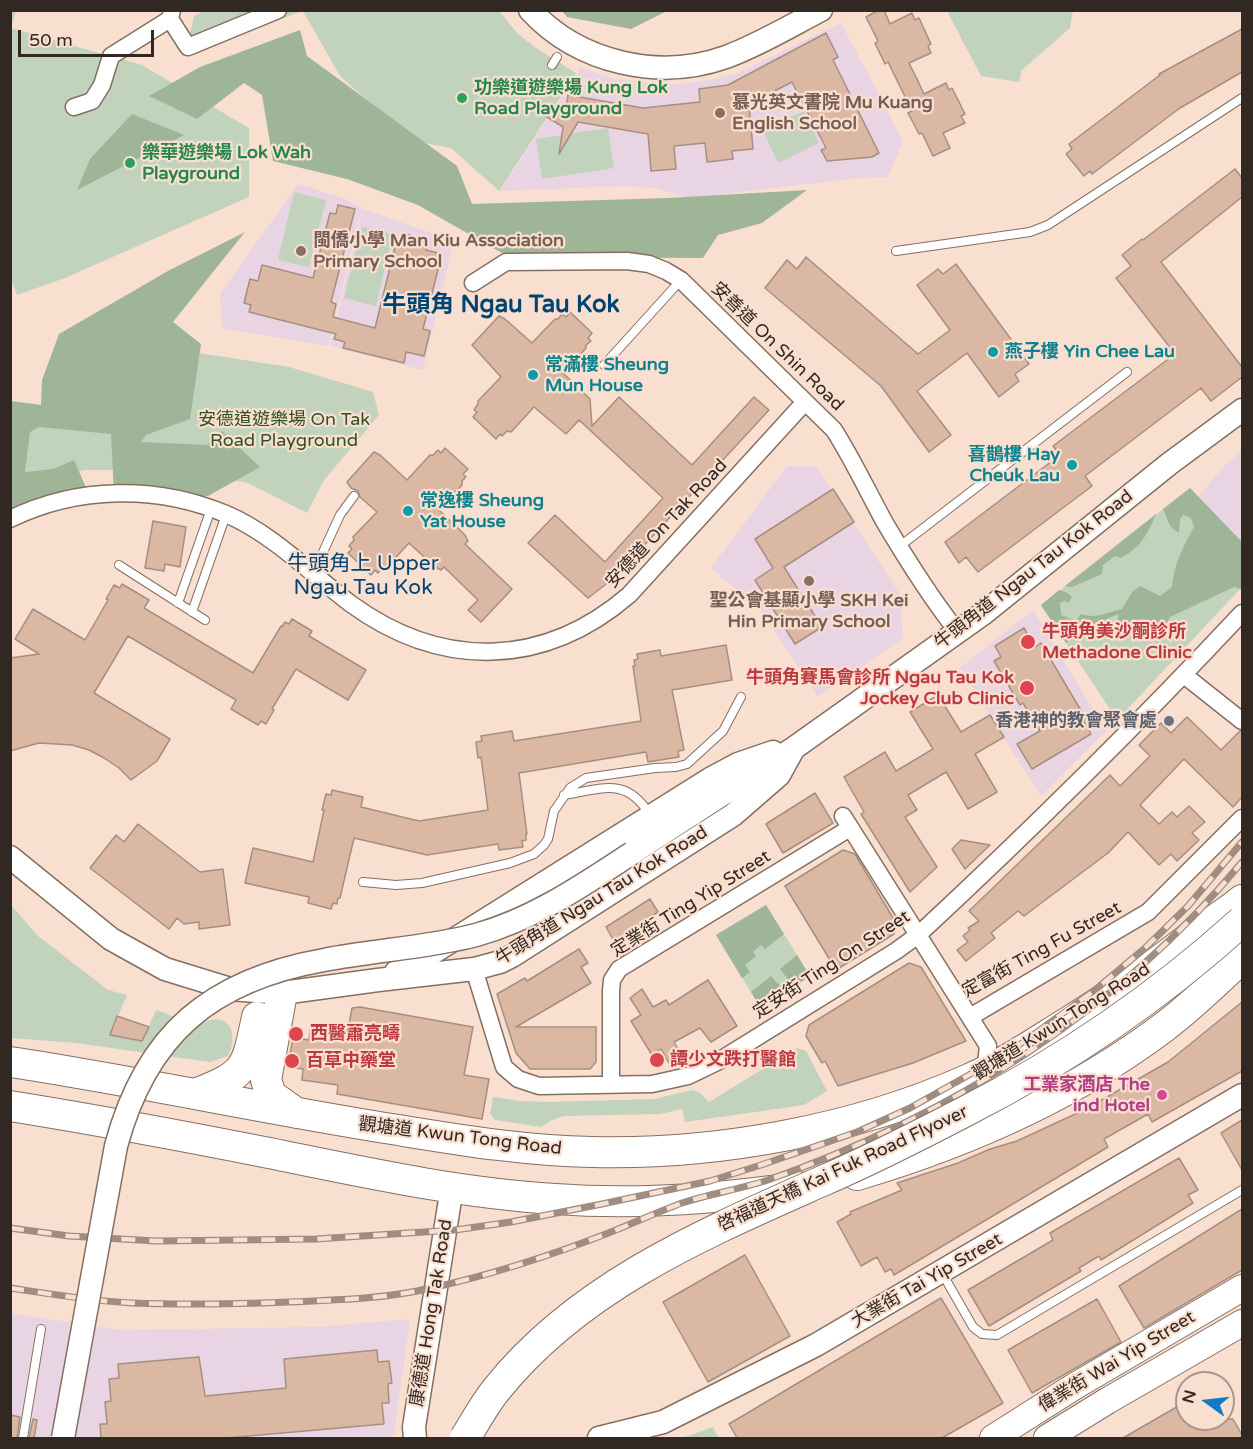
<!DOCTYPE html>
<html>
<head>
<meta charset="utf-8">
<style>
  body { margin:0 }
  #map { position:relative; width:1253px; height:1449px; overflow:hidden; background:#f9dfcf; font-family:"Varela Round",sans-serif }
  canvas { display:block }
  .frame { position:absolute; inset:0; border:12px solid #322822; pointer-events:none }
  .north { position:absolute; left:1175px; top:1371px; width:60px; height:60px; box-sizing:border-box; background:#f9dfcf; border:2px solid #a9968a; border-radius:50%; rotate:285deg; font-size:16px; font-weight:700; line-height:24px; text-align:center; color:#322822 }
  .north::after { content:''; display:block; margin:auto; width:21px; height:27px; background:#127bc6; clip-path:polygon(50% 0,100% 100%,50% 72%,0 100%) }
  .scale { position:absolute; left:18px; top:30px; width:136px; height:27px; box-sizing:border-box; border:3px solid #322822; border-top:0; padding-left:8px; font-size:18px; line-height:21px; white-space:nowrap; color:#322822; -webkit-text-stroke:4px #f9dfcf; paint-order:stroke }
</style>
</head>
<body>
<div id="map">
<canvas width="1253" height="1449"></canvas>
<div class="frame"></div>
<div class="north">N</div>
<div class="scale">50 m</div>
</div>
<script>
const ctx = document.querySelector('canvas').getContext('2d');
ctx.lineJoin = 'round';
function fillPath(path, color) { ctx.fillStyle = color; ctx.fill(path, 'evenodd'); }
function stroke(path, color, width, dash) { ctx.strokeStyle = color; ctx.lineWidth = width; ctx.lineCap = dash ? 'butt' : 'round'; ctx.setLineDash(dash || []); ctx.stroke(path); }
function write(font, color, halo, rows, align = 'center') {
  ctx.font = font + ' "Varela Round","Noto Sans TC",sans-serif'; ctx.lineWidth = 4.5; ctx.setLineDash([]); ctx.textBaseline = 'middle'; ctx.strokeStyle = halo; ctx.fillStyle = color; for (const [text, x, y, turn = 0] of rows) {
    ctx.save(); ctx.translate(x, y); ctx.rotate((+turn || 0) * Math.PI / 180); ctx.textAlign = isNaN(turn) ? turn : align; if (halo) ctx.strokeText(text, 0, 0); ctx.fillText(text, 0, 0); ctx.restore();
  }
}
fillPath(new Path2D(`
  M841,23L903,141L888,177L859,178L688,198L657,188L624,186L500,191L580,68L613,78L647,83L679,84L705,81L738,73Z
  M298,184L340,197L362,208L328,346L222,328L220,294Z
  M363,209L454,241L423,370L330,346Z
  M1242,451V542L1198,497L1226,464Z
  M787,466H816L900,594L903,638L818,697L762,612L711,568Z
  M10,1313L121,1330L316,1327L410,1319L394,1434L387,1438H11Z`), '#e8d4e3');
fillPath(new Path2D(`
  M1033,610L1106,731L1041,796L960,668Z`), '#e9d4e1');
fillPath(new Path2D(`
  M11,11H16L11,28L142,65L249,128V197L65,278L17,295L11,278Z
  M203,11H499L518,34L536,48L576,73L499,191L451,148L425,143L389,120L340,76L303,11L193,49L189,39L194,16Z
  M947,11H1073L1070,28L1022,70L1019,82L981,76Z
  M804,111L819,143L778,163L763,130Z
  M608,128L614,168L542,179L536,139Z
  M294,192L326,200L309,267L278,260Z
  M362,227L393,234L376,306L344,298Z
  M199,353L289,367L373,392L379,415L324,480L307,513L248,483L179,470H85L27,483L11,414L57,412Z
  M1190,488L1242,542V587L1117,720L1041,605Z
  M10,904L38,936L108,990L127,995L110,1035L142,1041L156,1010C169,1014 184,1022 197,1024C202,1025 206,1021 211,1020C235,1016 236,1041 228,1056L210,1062L76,1043L11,1038Z
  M766,905L810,976L760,1007L716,935Z
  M797,1048L806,1051L827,1091L804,1105L685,1122L682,1109L660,1114L564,1116L552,1120L541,1127L495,1120L490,1114L493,1097L520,1101L548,1102L655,1099L691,1090L699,1092L709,1102Z
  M713,1427L719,1438H682Z`), '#c1d3bc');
fillPath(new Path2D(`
  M562,11H667L631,29L567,17Z
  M300,30L307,56L457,166L472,204L668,198L807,190L762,223L718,235L703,258L509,257L418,205L347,179L273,161L262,95L244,83L197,119L149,96L200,67Z
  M132,114L184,135L77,190L90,159Z
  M245,232L173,322L201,344L190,419L146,435L141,442L207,445L222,431L260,467L208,496L114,495L111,434L39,427L30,432L25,472L53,469L74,460L91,499L11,518V401L41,405L42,380L59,334L168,271Z
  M1190,488L1242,542L1241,589L1234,587L1170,617L1162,631L1150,622C1135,635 1133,639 1114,632L1119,614L1094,624L1066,643L1041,605L1059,590L1066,592L1072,597L1068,603L1065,601L1060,603L1061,615L1076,621L1081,614C1099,619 1104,613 1122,609L1132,592L1140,586L1160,596L1172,587C1175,562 1182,549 1194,527L1191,518L1183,515L1180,519L1179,532C1169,530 1167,517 1163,509Z
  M1156,514C1148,534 1140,548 1121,558L1115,556L1103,565L1102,574L1072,587L1065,586Z
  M766,905L784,934L765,949L761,945L753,952L756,956L745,965L750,972L742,978L716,935Z
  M797,955L810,976L794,987L780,969Z
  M771,976L785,992L760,1007L751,992Z`), '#9fb598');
const building = new Path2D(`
  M879,10H884L890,24L912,13L915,20L919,18L931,44L928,46L931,53L909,63L917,79L924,94L946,83L949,90L952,88L965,114L961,116L965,123L943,133L950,148L933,156L922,133L919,134L908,113L912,111L888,62L885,64L875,43L878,41L866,17Z
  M1242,29V72L1180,108L1092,174L1090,171L1084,176L1066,154L1072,149L1069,144L1160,75L1159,74Z
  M826,33L838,57L833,60L879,153L872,157L827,161L821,150L826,148L792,82L749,104L753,149L732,151L733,159L707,162L705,143L674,146L676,169L651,171L648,134L578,122L559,154L563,127L536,110L565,114L568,95L643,108L700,102L699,89L728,85Z
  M1235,169L1242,178V197L1161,262L1242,367V377L1211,401L1201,388L1085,476L1092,486L978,572L966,557L959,563L945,542L1060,455L1053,446L1175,354L1116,278L1131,266L1122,255L1142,239L1143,240Z
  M338,205L355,209L331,302L336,304L333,317L375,328L396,243L404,245L406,234L428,240L426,250L442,254L423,329L430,331L424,356L406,352L404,363L343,348L345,342L334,339L336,334L249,312L251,305L244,303L250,279L258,281L262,265L313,278L330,213L336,214Z
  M806,257L918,354L950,330L917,285L938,269L943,274L956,264L1029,364L1015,374L1019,381L999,397L967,353L917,391L951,435L929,452L881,386L765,288L787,260L797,269Z
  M570,312L592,333L588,338L591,341L586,345V348L564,374L590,399L592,426L619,397L692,465L754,397L769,410L614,578L588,598L528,543L555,515L605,562L663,498L579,420L566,434L534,407L511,432L507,431L502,436L500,434L496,439L473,417L477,412L474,410L478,404V401L501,377L472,345L499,316L505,319L532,343L555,319H558L562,314L566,317Z
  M445,448L468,469L463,474L466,477L462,481V485L439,510L465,535L468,541L465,544L512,589L481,622L468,610L478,600L444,567L441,570L435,567L409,543L386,568L382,567L378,573L375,570L371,575L348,553L352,549L349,546L354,540L353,537L377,512L360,497L358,491L351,488L347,482L374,452L380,455L407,480L430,455H433L438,450L441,453Z
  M833,489L854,522L784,567L822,627L795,644L755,580L773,568L755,539Z
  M153,521L186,527L180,567L165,564L164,571L145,568Z
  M122,584L149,600L144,608L253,673L281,626L282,627L285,622L289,624L292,619L312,631L309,636L366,670L348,700L296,669L272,709L274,710L266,724L261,721L258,725L231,709L236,700L128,636L94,693L170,739L157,761L131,780L119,768L104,758L89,750L72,745L39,743L10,751V658L39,654L15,639L33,609L85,640L108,600L106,599L114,585L120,588Z
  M1024,628L1035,647L1041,643L1086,719L1084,721L1091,734L1032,769L1017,744L1040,731L1023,703L1020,705L994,661L1001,657L995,646Z
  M726,645L732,680L672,690L684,750L678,751L679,757L648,762L646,752L519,773L527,834H526V840L522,841L523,847L499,850L498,844L427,855L354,838L340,898H338L337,904L333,903L331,909L308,903L309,897L245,883L253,848L313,862L324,810H322L326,794L331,795L332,790L363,797L361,807L419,821L488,810L481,757L478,758L476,742L482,741L481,736L512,731L514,741L641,721L633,666H635L634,660L638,659L637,654L660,650L661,656Z
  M938,695L961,732L990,715L1004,737L975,754L997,792L968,809L946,772L908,795L917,810L905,817L937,867L910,892L861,814L864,812L844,777L885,752L896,771L933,749L910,712Z
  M1187,717L1221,750L1240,731H1242V797L1233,807L1184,759L1140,805L1159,824L1172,812L1177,817L1189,806L1205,822L1192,833L1199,840L1177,861L1171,854L1159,865L1128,832L1108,853L1024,916L1018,911L991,933L995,938L966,961L957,950L968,942L963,936L970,930L968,928L979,921L969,911L1110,775L1120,786L1150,756L1139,745L1161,723L1171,733Z
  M815,793L833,823L783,853L766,824Z
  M138,824L200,872L223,869L230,925L199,929V922L184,924L177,918L169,929L90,868L116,835L124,842Z
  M961,840L990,845L965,869L952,849Z
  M843,850L855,854L896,923L894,934L836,970L785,886Z
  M650,899L658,912L648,918L656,930L632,946L625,934L614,941L606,927Z
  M579,949L588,963L581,967L591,983L516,1027H596V1062L590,1069H530L516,1053L497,994L525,978L527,981Z
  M909,963L921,967L966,1041L913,1063L838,1086L825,1061L822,1063L806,1036L809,1025Z
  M708,980L737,1026L711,1042L700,1028L674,1042L683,1058L669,1063L661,1049L652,1055L631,1021L641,1015L630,998L642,989L653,1007L666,1000L669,1005Z
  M1242,1002V1071L1152,1122L1148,1114L1104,1139L1108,1147L894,1275L891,1269L885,1272L877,1257L861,1266L837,1222L851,1214L850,1212L902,1190L897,1183L958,1163L990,1149L1017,1141L1086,1109L1168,1062Z
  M360,1007L473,1027L464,1075L489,1079L482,1119L337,1094L338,1085L302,1080L303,1069L288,1067L293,1037L309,1040L310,1030L347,1036L352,1008Z
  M117,1016L149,1027L142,1041L110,1035Z
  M1242,1120V1170L1221,1133Z
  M1179,1158L1198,1190L1188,1195L1193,1203L1101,1260L1099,1256L1079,1268L1081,1271L989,1326L968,1290L1053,1240L1050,1233Z
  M1242,1209V1270L1144,1328L1119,1286Z
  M745,1255L790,1336L708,1382L663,1302Z
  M941,1298L1003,1403L942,1438H737L729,1424Z
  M1097,1299L1121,1342L1032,1393L1008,1350Z
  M377,1350L378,1362L389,1361L392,1383L388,1384L389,1403H382L384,1424L226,1438H101L100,1424H107L105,1402L111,1401L109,1379L119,1378L118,1364L199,1357L205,1396L286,1388L284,1359Z
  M1187,1401V1419H1233L1242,1435V1438H1123Z
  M10,1415L20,1417L17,1438H10Z
  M33,1419L37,1420L34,1438H29Z`);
fillPath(building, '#dab8a4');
stroke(building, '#a68f80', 1.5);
const lane = new Path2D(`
  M552,65L557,57
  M896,251L1030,232L1048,225L1242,98
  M604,365L681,280
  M900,546L1127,372
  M119,565L205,620
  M313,574L340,515L354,496
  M178,603L211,509
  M192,612L226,515
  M564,795C602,789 626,776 650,815
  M363,882L396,885L422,883L510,863L534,854L544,845L548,839L554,811L570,788L586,778L655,768L676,767L687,764L723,731L741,697
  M942,1273L973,1327L982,1334L997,1335L1242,1190
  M23,1438L41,1329`);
const street = new Path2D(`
  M170,19L188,47L278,10
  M74,107L92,101L102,85L111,56L170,19L172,10
  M473,283L506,262L627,261L649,264L666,271L681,280L834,430C853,460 868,492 885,523C907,560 930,597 957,631
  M10,519C78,486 157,485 226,514C273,534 311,574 351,604C442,670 544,668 629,595L804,403
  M1184,675L1242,721
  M843,816L988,1046L985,1072
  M474,969L504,1067L518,1079L539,1086L652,1084L688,1076L717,1062L896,951L918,935C1030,831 1138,724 1242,613
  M970,1017L1148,912L1242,818
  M611,1084V991L612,980L619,969L850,828`);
const secondary = new Path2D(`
  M530,10C579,63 659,81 726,57C759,45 790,26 821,10
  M632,853L794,748L984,613L1169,464L1242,410
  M10,857L111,939L165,969L230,989L282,993L378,980L474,969L500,962L512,956L733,815L779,775L794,748
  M396,972L434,952L710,779L738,764L773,752
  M415,1438L414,1427L452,1187
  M599,1438L663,1422L816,1345L1242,1095`);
const primary = new Path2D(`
  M993,1438L1075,1386L1242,1288
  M1047,1438L1107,1401L1242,1323`);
const highway = new Path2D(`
  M282,993L266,1080L271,1095L296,1113
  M10,1062C136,1081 260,1108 385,1128C454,1139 522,1151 592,1152C717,1155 855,1130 969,1079C999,1066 1027,1048 1054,1031C1099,1003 1142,975 1184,942C1203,927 1224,915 1242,900
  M195,1094C247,1074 246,1069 257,1017
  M10,1106C97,1120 183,1136 269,1153C363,1172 458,1193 555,1199C636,1205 718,1199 799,1187
  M857,1175C965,1143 1074,1095 1164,1027C1192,1006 1217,981 1242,958`);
stroke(lane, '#856f61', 10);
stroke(street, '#856f61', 19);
stroke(secondary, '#856f61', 25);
stroke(primary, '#856f61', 28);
stroke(highway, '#856f61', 32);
stroke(lane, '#fff', 8);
stroke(street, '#fff', 16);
stroke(secondary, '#fff', 22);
stroke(primary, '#fff', 26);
stroke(highway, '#fff', 30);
const rail = new Path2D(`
  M10,1228L69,1236L156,1241L316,1239L455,1230L511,1222L602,1204L710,1181L761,1165L857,1132L910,1108L1008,1053L1095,990L1144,949L1188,906L1242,842
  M10,1288C51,1294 92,1301 132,1303C184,1305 237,1304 289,1302C336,1300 385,1299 431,1288C491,1275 549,1256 606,1234C632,1224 657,1212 682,1203C710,1194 740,1189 768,1180C950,1116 1118,1012 1242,862`);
stroke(rail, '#9f8d81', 7);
stroke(rail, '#f9dfcf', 4.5, [14]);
const secondaryBridge = new Path2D(`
  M63,1438L116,1146C146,1034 211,980 324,960C375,950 426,948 476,935C534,919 583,885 632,853`);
const highwayBridge = new Path2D(`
  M465,1438C475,1422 484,1405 496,1390C578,1287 703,1234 820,1182C869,1161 918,1136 966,1111C1066,1060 1159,996 1242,921`);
stroke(secondaryBridge, '#856f61', 25, []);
stroke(highwayBridge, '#856f61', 32, []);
stroke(secondaryBridge, '#fff', 22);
stroke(highwayBridge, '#fff', 30);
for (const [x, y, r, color] of [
  [462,98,6,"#2e9e5b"],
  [720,113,6,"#8d6e63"],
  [130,163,6,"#2e9e5b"],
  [301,251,6,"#8d6e63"],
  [993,352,6,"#0f9aa8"],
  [533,375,6,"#0f9aa8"],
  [1072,465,6,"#0f9aa8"],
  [408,511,6,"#0f9aa8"],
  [809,581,6,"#8d6e63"],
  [1028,642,8,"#e0444e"],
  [1027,688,8,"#e0444e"],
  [1169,721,6,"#6b7280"],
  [296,1034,8,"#e0444e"],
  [657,1060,8,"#e0444e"],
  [292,1061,8,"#e0444e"],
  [1162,1095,6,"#d1479c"]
]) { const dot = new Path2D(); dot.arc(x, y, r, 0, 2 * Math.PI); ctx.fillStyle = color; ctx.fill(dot); stroke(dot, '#f9dfcf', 2); }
write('bold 18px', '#27864d', '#f9dfcf', [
  ["功樂道遊樂場 Kung Lok",474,88],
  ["Road Playground",474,109],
  ["樂華遊樂場 Lok Wah",142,153],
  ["Playground",142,174]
], 'left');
write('bold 18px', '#785e54', '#f9dfcf', [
  ["慕光英文書院 Mu Kuang",732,103],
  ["English School",732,124],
  ["閩僑小學 Man Kiu Association",313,241],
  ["Primary School",313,262],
  ["聖公會基顯小學 SKH Kei",809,601,"center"],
  ["Hin Primary School",809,622,"center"]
], 'left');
write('18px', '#322822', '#f9dfcf', [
  ["安善道 On Shin Road",777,347,44],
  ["安德道 On Tak Road",667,524,-47],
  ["牛頭角道 Ngau Tau Kok Road",1034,570,-38],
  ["牛頭角道 Ngau Tau Kok Road",602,896,-32],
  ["定業街 Ting Yip Street",691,904,-32],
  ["定富街 Ting Fu Street",1042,950,-29],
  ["定安街 Ting On Street",832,965,-33],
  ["觀塘道 Kwun Tong Road",1062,1022,-32],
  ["觀塘道 Kwun Tong Road",460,1137,7],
  ["啓福道天橋 Kai Fuk Road Flyover",843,1169,-25],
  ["大業街 Tai Yip Street",927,1281,-30],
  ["康德道 Hong Tak Road",432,1313,-81],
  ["偉業街 Wai Yip Street",1117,1362,-31]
]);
write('bold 18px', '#0d838f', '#f9dfcf', [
  ["燕子樓 Yin Chee Lau",1005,352],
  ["常滿樓 Sheung",545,365],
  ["Mun House",545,386],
  ["喜鵲樓 Hay",1060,455,"right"],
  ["Cheuk Lau",1060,476,"right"],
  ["常逸樓 Sheung",420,501],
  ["Yat House",420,522]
], 'left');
write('18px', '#305025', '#f9dfcf', [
  ["安德道遊樂場 On Tak",284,420],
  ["Road Playground",284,441]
]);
write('bold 18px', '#be3a42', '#f9dfcf', [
  ["牛頭角美沙酮診所",1042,632],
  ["Methadone Clinic",1042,653],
  ["牛頭角賽馬會診所 Ngau Tau Kok",1014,678,"right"],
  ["Jockey Club Clinic",1014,699,"right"],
  ["西醫蕭亮疇",310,1034],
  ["譚少文跌打醫館",670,1060],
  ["百草中藥堂",306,1061]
], 'left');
write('bold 18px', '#5b616d', '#f9dfcf', [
  ["香港神的教會聚會處",1157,721]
], 'right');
write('bold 18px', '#b23c85', '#f9dfcf', [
  ["工業家酒店 The",1150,1085],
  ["ind Hotel",1150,1106]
], 'right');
write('21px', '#004473', '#f9dfcf', [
  ["牛頭角上 Upper",363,564],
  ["Ngau Tau Kok",363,588]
]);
write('bold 24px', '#004473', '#f9dfcf', [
  ["牛頭角 Ngau Tau Kok",501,306]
]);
</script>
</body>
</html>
